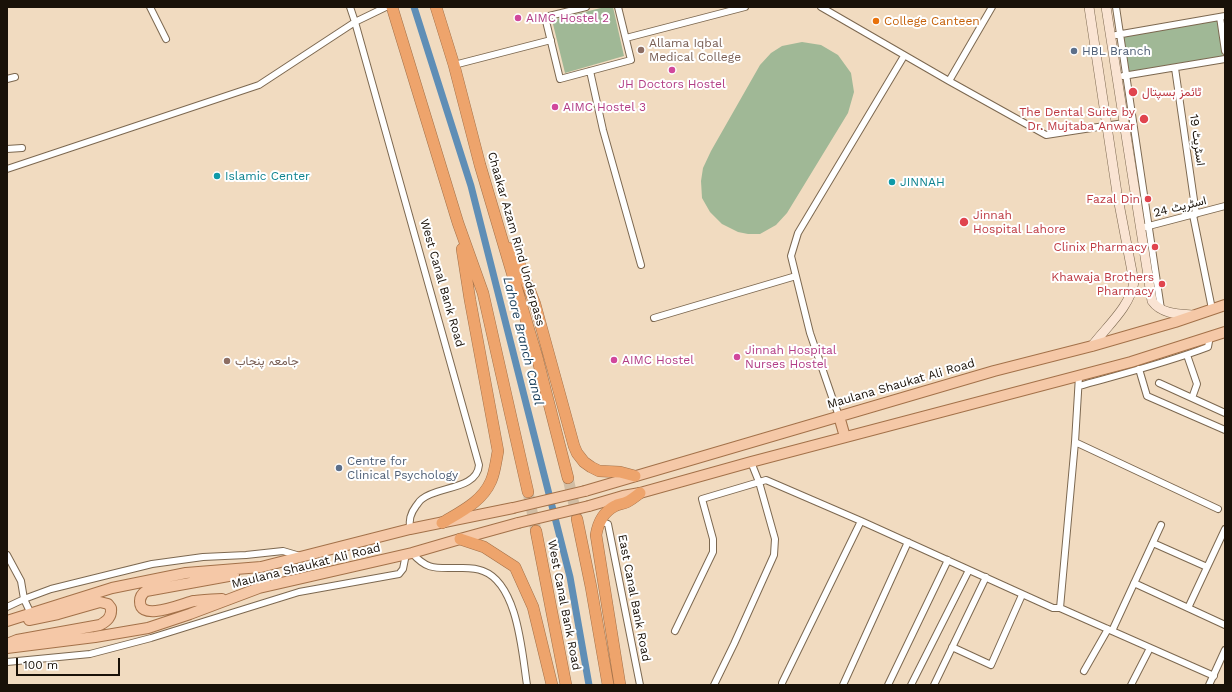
<!DOCTYPE html>
<html>
<head>
<meta charset="utf-8">
<style>
  body { margin:0 }
  #map { position:relative; width:1232px; height:692px; overflow:hidden; background:#f1dbc0; font-family:"Work Sans",sans-serif }
  canvas { display:block }
  .frame { position:absolute; inset:0; border:8px solid #191108; pointer-events:none }
  .scale { position:absolute; left:16px; top:658px; width:104px; height:18px; box-sizing:border-box; border:2px solid #191108; border-top:0; padding-left:5px; font-size:12px; line-height:14px; white-space:nowrap; color:#191108; -webkit-text-stroke:3px #fff; paint-order:stroke }
</style>
</head>
<body>
<div id="map">
<canvas width="1232" height="692"></canvas>
<div class="frame"></div>
<div class="scale">100 m</div>
</div>
<script>
const ctx = document.querySelector('canvas').getContext('2d');
ctx.lineJoin = 'round';
function fillPath(path, color) { ctx.fillStyle = color; ctx.fill(path, 'evenodd'); }
function stroke(path, color, width, dash) { ctx.strokeStyle = color; ctx.lineWidth = width; ctx.lineCap = dash ? 'butt' : 'round'; ctx.setLineDash(dash || []); ctx.stroke(path); }
function write(font, color, halo, rows, align = 'center') {
  ctx.font = font + ' "Work Sans",Vazirmatn,sans-serif'; ctx.lineWidth = 4; ctx.setLineDash([]); ctx.textBaseline = 'middle'; ctx.strokeStyle = halo; ctx.fillStyle = color; for (const [text, x, y, turn = 0] of rows) {
    ctx.save(); ctx.translate(x, y); ctx.rotate((+turn || 0) * Math.PI / 180); ctx.textAlign = isNaN(turn) ? turn : align; if (halo) ctx.strokeText(text, 0, 0); ctx.fillText(text, 0, 0); ctx.restore();
  }
}
fillPath(new Path2D(`
  M605,7H613L624,56L565,73L552,20Z
  M1218,20L1223,57L1128,72L1123,35Z
  M802,42L821,45L838,55L851,73L854,92L848,113L787,213L776,225L760,234H748L738,232L722,224L710,212L702,198L701,181L703,168L711,151L760,65L771,53L782,46Z`), '#a0b896');
stroke(new Path2D(`
  M414,7L471,186L570,577L589,685`), '#5f8eb6', 7);
stroke(new Path2D(`
  M568,478L577,518
  M528,492L536,531`), '#d1bda4', 11, [11, 5.5]);
const street = new Path2D(`
  M150,7L166,39
  M350,7L355,22L479,465C477,490 437,486 422,499C419,501 418,504 416,506C410,514 409,520 410,529
  M586,7L545,17L560,79L631,60L618,7
  M821,7L949,81L1046,135L1124,123
  M1116,7L1161,309
  M1220,17L1225,51
  M1116,35L1225,16
  M626,38L745,7
  M454,65L551,40
  M1175,68L1196,214
  M590,71L603,130L641,265
  M1123,76L1225,59
  M7,79L15,77
  M949,81L992,7
  M7,149L22,148
  M7,169L259,85L355,22L386,7
  M1193,215L1212,309
  M1145,227L1225,206
  M654,318L796,276
  M1187,355L1197,384L1192,398
  M1139,369L1147,396L1225,430
  M1159,383L1225,413
  M1079,386C1122,374 1166,363 1208,347L1210,336
  M839,416L832,397L810,333L791,256L798,233L904,56
  M1075,442L1218,509
  M600,521L608,524L640,685
  M1153,543L1207,567
  M412,553C427,570 435,568 456,568C465,568 474,567 483,571C518,584 522,653 527,685
  M7,555L21,581L24,599L31,614
  M1134,583L1225,625
  M7,607L24,599L51,589L152,564L203,557L246,555L283,551L300,556
  M1060,608L1075,442L1079,376
  M1188,608L1225,529
  M675,631L713,552V539L702,499L766,480L861,521L1053,608H1060L1214,676
  M1112,631L1161,525
  M952,647L991,665L1022,595
  M7,662L90,654L151,638L299,592L399,574L403,569L406,554
  M1084,671L1108,629
  M714,685L734,644L774,555L775,539L759,482L751,462
  M782,685V683L861,521
  M843,685L908,542
  M888,685L948,560
  M911,685L969,570
  M934,685L986,577
  M1131,685L1150,648
  M1209,685L1225,650`);
const secondary = new Path2D(`
  M1089,7L1117,193L1134,282C1130,307 1107,326 1092,346
  M1106,7L1152,301C1161,314 1178,314 1193,315`);
const primary = new Path2D(`
  M839,416L845,437
  M585,491L994,371L1092,346L1175,322L1225,305
  M589,506L623,496L640,493L751,462L1131,362L1225,332
  M222,599C213,599 204,600 194,601C184,603 139,623 140,601C140,596 143,593 146,591L234,575
  M7,621L112,588L186,573L261,567L410,529L513,508
  M7,644L17,640L100,625C107,621 112,617 111,608L108,604L100,602L58,614L29,620
  M7,648L95,637L148,628L190,614L259,588L412,553L460,539L518,523`);
const highway = new Path2D(`
  M392,7L458,223L483,293L528,492
  M436,7L454,65L480,165L537,357L568,478
  M508,248L519,263L535,304L574,446L577,453L584,462L591,467L599,471L620,472L635,476
  M577,519L591,587L608,685
  M442,523C460,512 482,502 491,481C495,472 496,461 498,451L470,300L462,249
  M536,531L566,685
  M460,539L484,547L515,567L533,607L552,685
  M620,685L596,535C598,523 603,512 615,506C618,504 623,504 627,502C631,500 636,496 640,493`);
stroke(street, '#7c6850', 8);
stroke(secondary, '#7c6850', 10);
stroke(primary, '#a37149', 12);
stroke(highway, '#a37149', 12);
stroke(street, '#fff', 6);
stroke(secondary, '#fae4d3', 9);
stroke(primary, '#f5c8a7', 10);
stroke(highway, '#eea46c', 11);
const primaryBridge = new Path2D(`
  M513,508L585,491
  M518,523L589,506`);
stroke(primaryBridge, '#a37149', 12, []);
stroke(primaryBridge, '#f5c8a7', 10);
for (const [x, y, r, color] of [
  [518,18,4,"#d1479c"],
  [876,21,4,"#e8710a"],
  [641,50,4,"#8d6e63"],
  [1074,51,4,"#5c6f8a"],
  [672,70,4,"#d1479c"],
  [1133,92,5,"#e0444e"],
  [555,107,4,"#d1479c"],
  [1144,119,5,"#e0444e"],
  [217,176,4,"#0f9aa8"],
  [892,182,4,"#0f9aa8"],
  [1148,199,4,"#e0444e"],
  [964,222,5,"#e0444e"],
  [1155,247,4,"#e0444e"],
  [1162,284,4,"#e0444e"],
  [737,357,4,"#d1479c"],
  [614,360,4,"#d1479c"],
  [227,361,4,"#8d6e63"],
  [339,468,4,"#5c6f8a"]
]) { const dot = new Path2D(); dot.arc(x, y, r, 0, 2 * Math.PI); ctx.fillStyle = color; ctx.fill(dot); stroke(dot, '#fff', 1.5); }
write('12px', '#b23c85', '#fff', [
  ["AIMC Hostel 2",526,18],
  ["JH Doctors Hostel",672,84,"center"],
  ["AIMC Hostel 3",563,107],
  ["Jinnah Hospital",745,350],
  ["Nurses Hostel",745,364],
  ["AIMC Hostel",622,360]
], 'left');
write('12px', '#c56008', '#fff', [
  ["College Canteen",884,21]
], 'left');
write('12px', '#785e54', '#fff', [
  ["Allama Iqbal",649,43],
  ["Medical College",649,57],
  ["جامعہ پنجاب",235,361]
], 'left');
write('12px', '#4e5e75', '#fff', [
  ["HBL Branch",1082,51],
  ["Centre for",347,461],
  ["Clinical Psychology",347,475]
], 'left');
write('12px', '#be3a42', '#fff', [
  ["ٹائمز ہسپتال",1142,92,"left"],
  ["The Dental Suite by",1135,112],
  ["Dr. Mujtaba Anwar",1135,126],
  ["Fazal Din",1140,199],
  ["Jinnah",973,215,"left"],
  ["Hospital Lahore",973,229,"left"],
  ["Clinix Pharmacy",1147,247],
  ["Khawaja Brothers",1154,277],
  ["Pharmacy",1154,291]
], 'right');
write('12px', '#191108', '#fff', [
  ["اسٹریٹ 19",1197,140,82],
  ["اسٹریٹ 24",1180,207,-14],
  ["Chaakar Azam Rind Underpass",516,239,74],
  ["West Canal Bank Road",442,283,74],
  ["Maulana Shaukat Ali Road",901,384,-16],
  ["Maulana Shaukat Ali Road",306,566,-14],
  ["East Canal Bank Road",634,598,79],
  ["West Canal Bank Road",564,605,79]
]);
write('12px', '#0d838f', '#fff', [
  ["Islamic Center",225,176],
  ["JINNAH",900,182]
], 'left');
write('italic 13px', '#153a56', '#fff', [
  ["Lahore Branch Canal",523,341,76]
]);
</script>
</body>
</html>
